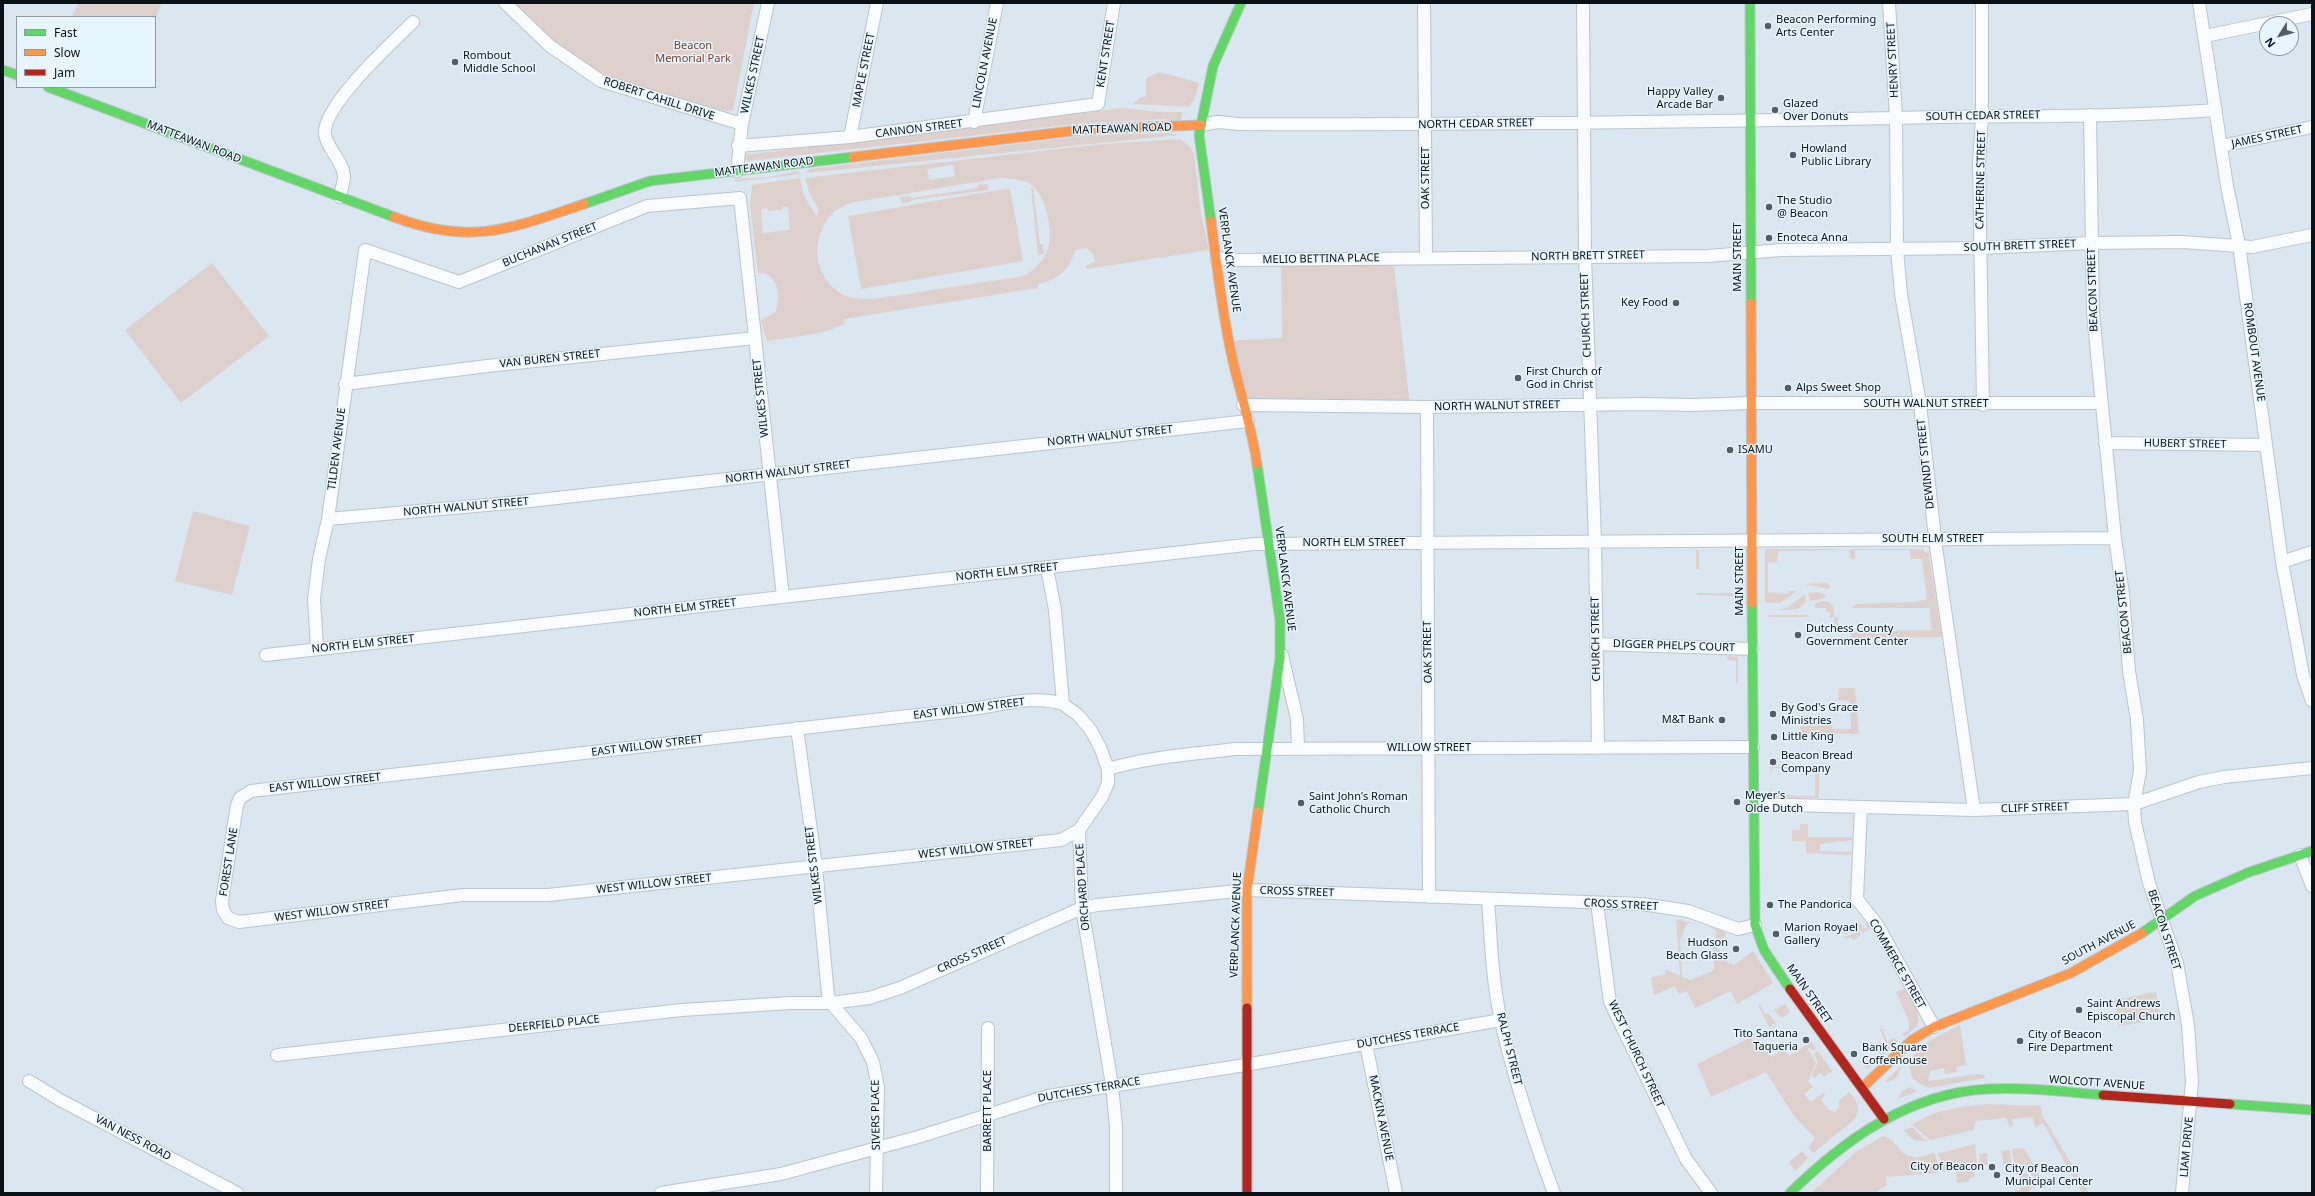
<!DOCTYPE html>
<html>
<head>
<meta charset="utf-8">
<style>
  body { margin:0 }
  #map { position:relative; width:2315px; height:1196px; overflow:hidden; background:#dae7f0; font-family:"Noto Sans",sans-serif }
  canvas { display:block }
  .frame { position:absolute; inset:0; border:4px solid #0a1217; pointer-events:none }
  .legend { position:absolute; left:16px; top:16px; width:140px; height:72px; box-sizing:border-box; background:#e7f5ff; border:1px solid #8f9aa2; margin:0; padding:5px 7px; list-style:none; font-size:12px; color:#0a1217 }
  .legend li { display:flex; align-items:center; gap:8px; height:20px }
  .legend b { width:20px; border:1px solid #8f9aa2 }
  .north { position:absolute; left:2259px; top:16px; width:40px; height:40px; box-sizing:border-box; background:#e7f5ff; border:1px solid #8f9aa2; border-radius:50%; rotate:233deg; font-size:11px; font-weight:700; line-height:16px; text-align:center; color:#0a1217 }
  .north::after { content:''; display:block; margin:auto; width:14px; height:18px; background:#535d63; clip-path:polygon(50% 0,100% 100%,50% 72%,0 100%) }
</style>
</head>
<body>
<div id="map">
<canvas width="2315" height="1196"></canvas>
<div class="frame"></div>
<ul class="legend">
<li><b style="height:5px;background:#63d668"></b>Fast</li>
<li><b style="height:5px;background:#ff974d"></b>Slow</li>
<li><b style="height:5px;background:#b3261e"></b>Jam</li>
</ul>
<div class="north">N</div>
</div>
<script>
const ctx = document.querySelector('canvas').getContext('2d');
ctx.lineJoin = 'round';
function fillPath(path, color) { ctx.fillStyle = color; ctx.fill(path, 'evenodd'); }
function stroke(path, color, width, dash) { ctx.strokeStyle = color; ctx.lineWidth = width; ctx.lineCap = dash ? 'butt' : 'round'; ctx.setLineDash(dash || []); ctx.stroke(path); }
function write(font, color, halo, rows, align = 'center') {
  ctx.font = font + ' "Noto Sans",sans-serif'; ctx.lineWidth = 3; ctx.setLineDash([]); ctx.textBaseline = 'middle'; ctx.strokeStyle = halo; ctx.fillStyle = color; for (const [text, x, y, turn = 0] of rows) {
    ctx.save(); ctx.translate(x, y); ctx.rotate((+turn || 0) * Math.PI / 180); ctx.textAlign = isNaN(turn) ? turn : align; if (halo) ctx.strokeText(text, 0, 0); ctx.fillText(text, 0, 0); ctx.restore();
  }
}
fillPath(new Path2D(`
  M78,3H162L155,19V17H72Z
  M505,3H754L733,110L727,111L601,81Z
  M1160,72L1199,83L1195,98L1189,107L1133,104L1139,98L1146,96V78Z
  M1122,108L1160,112H1182L1181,120L1172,121L1166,119L1085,123L747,161L744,155Z
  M1170,133L1178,135L806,173L809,169L1090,135Z
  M1180,139L1190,147L1194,154L1200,208L1209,250L1087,269L1086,266L1095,261L1093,253L1086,248L1075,250C1070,270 1058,280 1038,284V288L844,319L845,323C828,335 789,337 768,341L766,339L761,320L776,312C780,295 779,272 758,273L750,205L752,185L800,178L803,194L816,216L819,210L809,192L805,178L1093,145ZM953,165L955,176L929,180L927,169ZM1001,178C1010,179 1021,179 1029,183C1047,194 1055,236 1046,254C1041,264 1033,270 1024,276L874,299C863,299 853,299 844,295C812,279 809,235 834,212C838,208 845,206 850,203ZM782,207H788L790,230L763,233L761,209L767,208L768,211L782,210Z
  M797,171L801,174L735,182V179L769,177Z
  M988,184L989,190L911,200V202L901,203L900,197L910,196L911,198L978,188V185Z
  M1010,188L1023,261L861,289L848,216Z
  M1031,188H1033L1040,244H1043L1044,254L1038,255Z
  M1393,258L1410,407L1243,405L1229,341L1282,338L1281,259Z
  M212,263L269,336L181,403L125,330Z
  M193,511L250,526L232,595L175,581Z
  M1924,544V546L1852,545Z
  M1765,549H1835L1842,550L1778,551L1777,562L1768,563V592L1788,594L1789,591H1797L1780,603H1765Z
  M1852,549H1923L1926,553L1928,550L1942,637L1851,638L1850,632L1932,630L1929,608H1851L1857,604L1914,602L1927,599L1922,559H1911L1909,550H1855V558L1853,560L1850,557L1849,550Z
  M1696,550H1699V569H1696Z
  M1827,583L1830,586L1829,589L1805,584Z
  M1817,592L1826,595L1824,598L1810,601L1808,593Z
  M1697,593H1739V604L1736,596L1697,595Z
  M1805,594L1806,599C1802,612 1791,610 1779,610L1788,607Z
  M1822,601C1833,601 1834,607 1834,617H1838V627L1834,628V618H1830V612H1826V608H1815V604Z
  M1769,615H1808L1809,617H1769Z
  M1727,656L1738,657V683H1736V661L1728,660Z
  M1839,688H1855L1859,734L1801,733L1800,726L1832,725V729H1851L1850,701L1838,700Z
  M1770,766L1819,768V798L1770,797V787L1772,795L1815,796V769L1772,768L1771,777Z
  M1800,824H1808V837H1852L1853,840L1820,844V851L1851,852V855L1806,853V841H1792V830H1800Z
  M1676,919L1696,924L1687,923L1680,941L1682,977L1691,980L1714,970L1713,946L1717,931L1707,926L1723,931L1726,934L1724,941L1717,947L1729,964L1731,963L1733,966L1753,951L1773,983L1737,1004L1731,991L1695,1008L1687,991L1679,994L1675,986L1654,995L1651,977L1665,975L1666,970L1680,975Z
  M1868,922L1870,928L1863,933L1859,929L1846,934L1840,932L1861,924L1863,929L1867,928L1866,923Z
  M1859,932L1861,935L1853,940L1851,937L1845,939L1844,937Z
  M1906,988L1919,1012L1917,1013L1919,1021L1916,1027L1905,1037L1902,1034L1909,1030V1022L1896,992Z
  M2156,992L2161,1019L2119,1026L2114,1000Z
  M1760,1004L1765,1014L1768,1013L1776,1023L1769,1027L1758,1005Z
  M1785,1004L1790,1012L1782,1018L1774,1010Z
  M1780,1023L1757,1039L1754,1035L1760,1032L1762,1034Z
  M1960,1025L1966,1065L1956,1067L1957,1072L1945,1074L1944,1068L1930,1071V1078L1927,1072L1929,1081L1977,1074L1984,1075L1985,1078L1929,1088L1920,1084L1912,1078L1908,1060L1929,1041Z
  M1882,1028L1887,1041L1894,1038L1898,1042L1868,1069L1864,1065L1875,1059L1882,1047L1878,1042H1885L1880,1029Z
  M1751,1037L1755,1043L1759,1040L1771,1057L1784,1049L1789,1056L1811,1042L1816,1049L1813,1051L1810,1047L1808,1049L1816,1063L1808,1081L1813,1087L1804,1094L1811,1102L1823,1093L1825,1096L1821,1100L1829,1110L1835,1112L1839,1108V1101L1849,1092C1869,1113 1852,1122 1835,1135C1828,1140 1821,1147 1814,1153L1808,1148L1815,1138L1794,1116L1766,1072L1711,1097L1697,1064Z
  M1818,1051L1832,1071L1824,1077L1820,1073L1814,1078L1812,1075C1815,1066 1821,1064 1814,1054Z
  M1901,1066C1900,1075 1895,1082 1885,1082Z
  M1909,1087L1918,1091L1898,1099L1902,1091Z
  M1987,1104L2041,1106L2042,1115L2089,1193H2082L2043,1123L2035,1127L2033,1117L2012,1119L2013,1126L2010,1127L2006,1118L1976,1121L1974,1130L1930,1140L1913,1125C1933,1109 1962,1107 1987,1104Z
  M1912,1127L1927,1141C1916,1142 1910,1139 1904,1130Z
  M1883,1136C1906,1144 1897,1166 1934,1153L1937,1160L1938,1173L1886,1177L1887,1185L1874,1193H1811L1856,1152Z
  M1975,1144L1978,1170H1974L1975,1177H1971L1968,1182L1957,1183L1956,1171L1942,1172L1943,1162L1937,1154Z
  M2024,1148L2041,1178L2037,1180L2024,1167L2015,1168L2012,1149Z
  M2010,1150L2011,1163L2003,1164L2002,1151Z
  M1802,1151L1808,1158L1795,1171L1789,1162Z
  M1987,1153L1988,1165L1980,1166L1979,1154Z
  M2026,1173L2036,1184L2027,1193H2016L2015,1190H2020L2019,1174Z`), '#ded0cd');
const street = new Path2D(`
  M505,3L550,46L601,81L742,124
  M1424,3L1426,257
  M1583,3L1585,256L1595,542L1598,748
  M1889,3L1896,118L1897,249L1901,294L1920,404L1936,547L1974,810
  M1982,3V117L1979,162L1983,405
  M2199,3L2227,186L2239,245L2282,562L2303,675L2312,701
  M2205,36L2312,14
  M2090,115L2093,313L2115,538L2123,594L2129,671L2137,720L2140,771L2134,804L2135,822L2149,883L2177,963L2188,1025L2192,1082L2182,1193
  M974,122L997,3
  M1201,125L1218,122L1239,124C1458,125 1678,122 1897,118C2003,115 2110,118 2216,110
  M850,137L877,3
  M738,146L850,137L1098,104L1114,3
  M2221,146L2312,127
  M737,171L742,124L768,3
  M340,197C341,191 344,182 344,176C343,161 327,149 325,134C322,106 393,42 413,22
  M1217,258L1239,260L1708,256L1781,250L1981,248L2091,243L2182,242L2252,247L2312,235
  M345,384L487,366L755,338
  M1243,405L1427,407L1645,404L1691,405L1751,403H2100
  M1427,407L1429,897
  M2105,443L2266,445
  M328,519L521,502L1248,421
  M2282,562L2312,552
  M1047,568L1055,610L1063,704L1078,715L1090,729L1100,747L1108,769V783L1102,797L1079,830L1082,908L1112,1085L1116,1127V1193
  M1596,644L1752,649
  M317,648L314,599L319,559L328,519L365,250L459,282L647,206L740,198L783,597
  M266,655L1254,544L2115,538
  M1282,655L1297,719L1298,748
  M1063,704C1037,695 1005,704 978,708C955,711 932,714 908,716C689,739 470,768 251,791L240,798L237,805L222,901L223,910L228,918L239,922L463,895H548L1061,840L1079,830
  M797,728L816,867L828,995L831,1003L861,1038L873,1062L878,1087L876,1193
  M1108,769C1149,757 1193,754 1235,749L1753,747
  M1753,804L1974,810L2134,804L2199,782L2224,777L2312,768
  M1861,807L1857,899L1878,926L1934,1027
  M2300,855L2312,886
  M1488,899C1491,940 1492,981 1501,1021C1514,1079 1533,1137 1554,1193
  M1597,903L1610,1002L1686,1159L1711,1193
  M1366,1044L1396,1193
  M277,1055L682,1010L790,1003H831L869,998L900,988L1082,908L1097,905L1247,890L1642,904L1688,911L1738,929L1755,925
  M29,1081L60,1100L237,1193
  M661,1193L781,1174L918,1137L1048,1096L1245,1065L1501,1020
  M987,1193L988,1028`);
const fast = new Path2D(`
  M1750,3L1751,303
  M3,70L17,75
  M48,87L394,217
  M584,204L650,181L853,157
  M1211,221L1199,135L1213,66L1241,3
  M1257,464L1280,620V658L1258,812
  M1752,603L1755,925L1764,950L1790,989
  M2142,933L2195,896L2247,873L2312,851
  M2230,1104L2312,1110
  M1790,1193C1844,1140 1909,1093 1988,1089C2026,1087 2065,1092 2103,1095`);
const slow = new Path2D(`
  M853,157L1089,129L1201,125
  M394,217C471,246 510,229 584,204
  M1211,221C1217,267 1222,312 1232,357C1240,393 1252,428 1257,464
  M1751,303L1752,603
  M1247,1008V890L1258,812
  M1862,1088L1912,1040L1934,1027L2071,973L2142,933`);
const jam = new Path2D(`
  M1790,989L1884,1119
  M1247,1008V1193
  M2103,1095L2230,1104`);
stroke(street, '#bbc5cb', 14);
stroke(fast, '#bbc5cb', 11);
stroke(slow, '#bbc5cb', 11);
stroke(jam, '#bbc5cb', 11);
stroke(street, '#f9fbfd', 12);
stroke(fast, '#63d668', 9);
stroke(slow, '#ff974d', 9);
stroke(jam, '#b3261e', 9);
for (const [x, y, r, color] of [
  [1768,26,4,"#535d63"],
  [455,62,4,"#535d63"],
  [1721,98,4,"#535d63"],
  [1775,110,4,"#535d63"],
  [1793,155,4,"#535d63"],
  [1769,207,4,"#535d63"],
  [1769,238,4,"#535d63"],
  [1676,303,4,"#535d63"],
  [1518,378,4,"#535d63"],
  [1788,388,4,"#535d63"],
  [1730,450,4,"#535d63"],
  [1798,635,4,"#535d63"],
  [1773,714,4,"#535d63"],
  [1722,720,4,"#535d63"],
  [1774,737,4,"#535d63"],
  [1773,762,4,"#535d63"],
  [1737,802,4,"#535d63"],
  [1301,803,4,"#535d63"],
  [1770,905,4,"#535d63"],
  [1776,934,4,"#535d63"],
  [1736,949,4,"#535d63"],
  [2079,1010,4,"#535d63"],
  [1806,1040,4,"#535d63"],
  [2020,1041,4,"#535d63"],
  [1854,1054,4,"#535d63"],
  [1992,1167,4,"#535d63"],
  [1997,1175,4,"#535d63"]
]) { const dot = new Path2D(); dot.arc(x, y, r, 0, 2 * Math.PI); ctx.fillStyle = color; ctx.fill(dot); stroke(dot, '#e7f5ff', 1.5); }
write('11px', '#0a1217', '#e7f5ff', [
  ["Beacon Performing",1776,20],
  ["Arts Center",1776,33],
  ["Rombout",463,56],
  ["Middle School",463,69],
  ["Happy Valley",1713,92,"right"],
  ["Arcade Bar",1713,105,"right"],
  ["Glazed",1783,104],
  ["Over Donuts",1783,117],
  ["Howland",1801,149],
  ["Public Library",1801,162],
  ["The Studio",1777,201],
  ["@ Beacon",1777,214],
  ["Enoteca Anna",1777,238],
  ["Key Food",1668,303,"right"],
  ["First Church of",1526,372],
  ["God in Christ",1526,385],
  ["Alps Sweet Shop",1796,388],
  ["ISAMU",1738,450],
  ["Dutchess County",1806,629],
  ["Government Center",1806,642],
  ["By God's Grace",1781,708],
  ["Ministries",1781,721],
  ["M&T Bank",1714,720,"right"],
  ["Little King",1782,737],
  ["Beacon Bread",1781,756],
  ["Company",1781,769],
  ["Meyer's",1745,796],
  ["Olde Dutch",1745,809],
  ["Saint John's Roman",1309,797],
  ["Catholic Church",1309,810],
  ["The Pandorica",1778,905],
  ["Marion Royael",1784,928],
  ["Gallery",1784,941],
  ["Hudson",1728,943,"right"],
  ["Beach Glass",1728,956,"right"],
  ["Saint Andrews",2087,1004],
  ["Episcopal Church",2087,1017],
  ["Tito Santana",1798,1034,"right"],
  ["Taqueria",1798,1047,"right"],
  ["City of Beacon",2028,1035],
  ["Fire Department",2028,1048],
  ["Bank Square",1862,1048],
  ["Coffeehouse",1862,1061],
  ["City of Beacon",1984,1167,"right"],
  ["City of Beacon",2005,1169],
  ["Municipal Center",2005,1182]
], 'left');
write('11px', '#78402b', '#e7f5ff', [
  ["Beacon",693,46],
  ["Memorial Park",693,59]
]);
write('11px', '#0a1217', '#e7f5ff', [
  ["KENT STREET",1106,54,-81],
  ["HENRY STREET",1893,60,-93],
  ["LINCOLN AVENUE",985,63,-79],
  ["MAPLE STREET",864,70,-79],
  ["WILKES STREET",753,75,-78],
  ["ROBERT CAHILL DRIVE",659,99,18],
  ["SOUTH CEDAR STREET",1983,116,-1],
  ["NORTH CEDAR STREET",1476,124,-1],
  ["CANNON STREET",919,129,-7],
  ["MATTEAWAN ROAD",1122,129,-2],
  ["JAMES STREET",2267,137,-12],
  ["MATTEAWAN ROAD",194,142,21],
  ["MATTEAWAN ROAD",764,167,-7],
  ["OAK STREET",1426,178,-90],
  ["CATHERINE STREET",1981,180,-89],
  ["BUCHANAN STREET",550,245,-22],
  ["SOUTH BRETT STREET",2020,246,-2],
  ["NORTH BRETT STREET",1588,256,-1],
  ["MAIN STREET",1738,257,-90],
  ["MELIO BETTINA PLACE",1321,259,-1],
  ["VERPLANCK AVENUE",1229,260,82],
  ["BEACON STREET",2093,290,-92],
  ["CHURCH STREET",1586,315,-92],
  ["ROMBOUT AVENUE",2254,352,82],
  ["VAN BUREN STREET",550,359,-6],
  ["WILKES STREET",761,398,-96],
  ["SOUTH WALNUT STREET",1926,404],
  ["NORTH WALNUT STREET",1497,406,-1],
  ["NORTH WALNUT STREET",1110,436,-6],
  ["HUBERT STREET",2185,444,1],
  ["TILDEN AVENUE",337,449,-83],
  ["DEWINDT STREET",1926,464,-96],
  ["NORTH WALNUT STREET",788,472,-7],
  ["NORTH WALNUT STREET",466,507,-5],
  ["SOUTH ELM STREET",1933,539],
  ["NORTH ELM STREET",1354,543],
  ["NORTH ELM STREET",1007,572,-6],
  ["VERPLANCK AVENUE",1285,579,83],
  ["MAIN STREET",1740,581,-90],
  ["NORTH ELM STREET",685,608,-6],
  ["BEACON STREET",2124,612,-96],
  ["CHURCH STREET",1596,639,-91],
  ["NORTH ELM STREET",363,644,-6],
  ["DIGGER PHELPS COURT",1674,646,2],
  ["OAK STREET",1428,652,-91],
  ["EAST WILLOW STREET",969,709,-7],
  ["EAST WILLOW STREET",647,746,-7],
  ["WILLOW STREET",1429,748],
  ["EAST WILLOW STREET",325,783,-6],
  ["CLIFF STREET",2035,808,-2],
  ["WEST WILLOW STREET",976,849,-6],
  ["FOREST LANE",229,862,-81],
  ["WILKES STREET",814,865,-97],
  ["WEST WILLOW STREET",654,884,-6],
  ["ORCHARD PLACE",1083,887,-94],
  ["CROSS STREET",1297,892,2],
  ["CROSS STREET",1621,905,3],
  ["WEST WILLOW STREET",332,911,-7],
  ["VERPLANCK AVENUE",1236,925,-88],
  ["BEACON STREET",2164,930,72],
  ["SOUTH AVENUE",2099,943,-28],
  ["CROSS STREET",972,955,-24],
  ["COMMERCE STREET",1897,964,60],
  ["MAIN STREET",1809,994,55],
  ["DEERFIELD PLACE",554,1024,-6],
  ["DUTCHESS TERRACE",1408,1036,-10],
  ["RALPH STREET",1509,1049,76],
  ["WEST CHURCH STREET",1636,1054,65],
  ["WOLCOTT AVENUE",2097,1083,4],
  ["DUTCHESS TERRACE",1089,1090,-10],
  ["BARRETT PLACE",988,1111,-90],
  ["SIVERS PLACE",876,1115,-91],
  ["MACKIN AVENUE",1381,1118,79],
  ["VAN NESS ROAD",133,1138,28],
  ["LIAM DRIVE",2187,1147,-85]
]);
</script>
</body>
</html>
